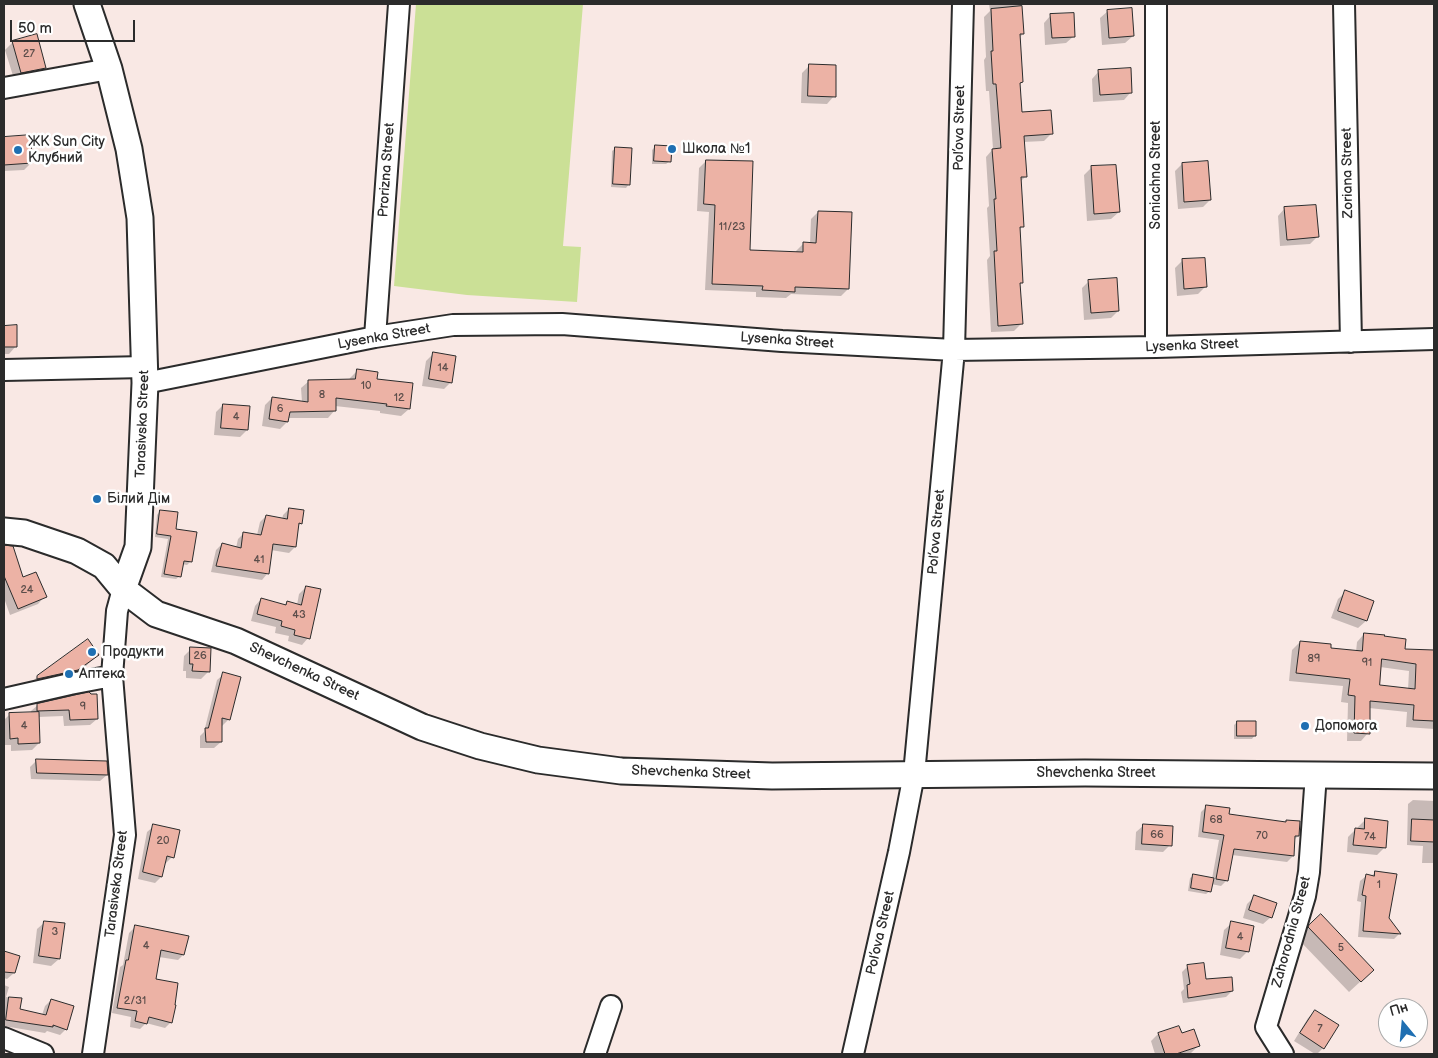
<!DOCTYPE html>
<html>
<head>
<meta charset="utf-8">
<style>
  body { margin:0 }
  #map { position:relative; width:1438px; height:1058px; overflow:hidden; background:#f9e8e4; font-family:"Balsamiq Sans",sans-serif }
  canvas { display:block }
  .frame { position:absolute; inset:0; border:5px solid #2b2b2b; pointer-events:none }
  .north { position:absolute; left:1378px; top:998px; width:50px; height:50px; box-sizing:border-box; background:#fff; border:1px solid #aaa; border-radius:50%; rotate:343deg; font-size:14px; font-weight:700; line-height:20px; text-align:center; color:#2b2b2b }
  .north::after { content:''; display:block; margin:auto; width:18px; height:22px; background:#1f6fb2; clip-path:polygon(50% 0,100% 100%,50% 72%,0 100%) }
  .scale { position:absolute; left:10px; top:20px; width:125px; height:22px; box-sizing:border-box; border:2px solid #2b2b2b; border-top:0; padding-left:6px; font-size:15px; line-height:18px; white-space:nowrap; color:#2b2b2b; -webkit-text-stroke:4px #fff; paint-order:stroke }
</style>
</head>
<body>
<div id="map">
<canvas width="1438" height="1058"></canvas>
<div class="frame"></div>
<div class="north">Пн</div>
<div class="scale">50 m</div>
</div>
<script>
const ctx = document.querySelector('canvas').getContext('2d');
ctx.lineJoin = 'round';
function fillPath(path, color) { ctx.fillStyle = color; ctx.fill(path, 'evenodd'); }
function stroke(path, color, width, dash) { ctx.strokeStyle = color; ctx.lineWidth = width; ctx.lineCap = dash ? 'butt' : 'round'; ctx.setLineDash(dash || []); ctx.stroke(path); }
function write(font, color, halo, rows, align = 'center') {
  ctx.font = font + ' "Balsamiq Sans",sans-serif'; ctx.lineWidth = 5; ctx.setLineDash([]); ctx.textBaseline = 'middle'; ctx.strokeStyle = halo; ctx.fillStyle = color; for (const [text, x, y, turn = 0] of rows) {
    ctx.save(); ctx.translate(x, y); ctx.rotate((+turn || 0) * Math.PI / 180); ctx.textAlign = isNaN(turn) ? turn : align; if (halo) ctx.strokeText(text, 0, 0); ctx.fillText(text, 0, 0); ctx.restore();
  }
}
fillPath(new Path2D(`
  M416,4H583L563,246L581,247L577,302L467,295L394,286Z`), '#cbe096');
fillPath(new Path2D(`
  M989,4H1021L1023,34L1019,38L1022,82L1019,85L1021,113L1052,133L1044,141L1023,142L1026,176L1020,182L1023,226L1019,230L1022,282L1019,285L1022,323L1014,331L991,332L987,260L990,256L987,208L989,206L986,157L993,149L989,91H986L984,60L986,57L984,17L990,11Z
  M1108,11L1133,36L1125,43L1102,45L1100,18Z
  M1051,15L1074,36L1066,43L1045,45L1044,23Z
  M13,42L45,67L38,74L14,79L5,50Z
  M809,66L834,96L827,104L801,103L802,73Z
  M1099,71L1131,92L1124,100L1093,102L1092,79Z
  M30,137L31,163L24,170L4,171V138Z
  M656,146L670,161L666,164H652V150Z
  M616,148L629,184L626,188L611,187L612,151Z
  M706,161L748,251L796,253V251L804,243L810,244L811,219L818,212L848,289L841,296L791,294L786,298L756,297V292L705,290L709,212L697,211L699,168Z
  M1182,164L1210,200L1203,207L1178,209L1175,171Z
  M1091,168L1119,212L1111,219L1087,221L1084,175Z
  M1285,208L1317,237L1310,244L1280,246L1278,216Z
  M1183,260L1205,287L1198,294L1177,296L1175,268Z
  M1089,281L1118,311L1111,318L1084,320L1082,288Z
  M4,327H16V346L9,354H4Z
  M433,354L451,382L444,389L422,386L426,361Z
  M357,371L376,380L409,409L401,416L380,413V411L335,406V410L328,418H287V422L280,429L262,426L265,405L272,398L302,402L301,388L309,381L349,380L350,378Z
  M223,405L247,430L240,437L214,435L216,412Z
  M289,509L301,523L298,526L295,547L289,553L271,550L267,574L262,580L211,572L216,550L222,544L236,548L238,539L244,533L257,535L260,522L266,516L282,520L283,515Z
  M160,511L174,530L195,533L190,562L187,565L182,564L180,576L176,579L161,577L168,539L155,537L157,515Z
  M4,547L12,548L22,579L45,596L38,604L10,615L4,598Z
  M306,587L308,638L302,645L288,641L289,636L275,633L276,627L251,621L255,606L261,599L284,606L287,602L297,605L299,594Z
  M1346,592L1373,601L1366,621L1358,628L1331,618L1338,599Z
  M1364,634L1404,650L1434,651V729L1406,727L1407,712L1369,708L1368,733L1361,741H1347L1348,703L1341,702L1343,686L1289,681L1292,650L1300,642L1329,650L1356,652L1357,642ZM1380,667L1409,671L1408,690L1379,687Z
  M191,649L208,672L201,679L186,678V671H183L184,656Z
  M98,654L83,669L62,685L22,693L37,677Z
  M224,674L240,678L228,720L222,726H221V742L214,748H200V736L204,732L217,680Z
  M89,694L97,719L90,725L64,726L63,716L38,717L39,743L32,750L11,751V745H4V720L9,715L31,714V711L38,705Z
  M1237,722L1255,735L1252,739H1234V725Z
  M37,760L107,775L100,781L31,779L30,767Z
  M1413,800L1434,801V863H1422L1423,846L1407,845L1408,804Z
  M1207,806L1228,816L1298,836L1294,840L1293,856L1287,862L1232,855L1227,880L1221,886L1211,884L1210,891L1206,894L1188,891L1190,878L1194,875L1212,879L1219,840L1198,837L1201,812Z
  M1365,820L1384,848L1377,855L1347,852L1348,837L1356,829H1357L1358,827Z
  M1144,825L1170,845L1163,852L1135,850L1136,832Z
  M154,826L172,857L166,863H164L161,877L155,883L138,879L147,832Z
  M1376,872L1388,918L1399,934L1394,939L1358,937L1361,902L1357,901L1360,881L1366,876H1371Z
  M1254,897L1271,917L1263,924L1243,918L1247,904Z
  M1321,915L1361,981L1349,992L1298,939Z
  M45,922L59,959L51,966L33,963L37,929Z
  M1232,923L1248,951L1240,959L1220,955L1224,930Z
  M135,927L183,955L178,960L159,957L154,980L171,1022L165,1028L146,1023L140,1029L130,1027L131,1017L112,1013L120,967L123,965L129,933Z
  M4,952L19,957L14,973L7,979L4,978Z
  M1188,966L1205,980L1232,991L1226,997L1183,1003L1181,992L1184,989L1182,972Z
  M4,985L9,987L6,997L21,1000L19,1010L42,1015L45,1006L51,1000L66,1029L60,1035L47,1031L45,1033L4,1026Z
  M1315,1011L1323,1048L1317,1054H1315L1294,1041L1308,1018Z
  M1178,1027L1181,1035L1198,1046L1191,1053L1188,1054H1155L1151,1041L1158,1034Z`), '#0003');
const building = new Path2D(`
  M1022,6L1024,34H1020L1023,82L1020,83L1022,112L1051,110L1053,134L1024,136L1027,177H1021L1024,227H1020L1023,283H1020L1023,324L998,326L994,251H997L994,199H996L992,149L1001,148L996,84H993L991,51H993L991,9Z
  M1132,8L1134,36L1109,38L1107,10Z
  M1074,13L1075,37L1052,38L1050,14Z
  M37,34L46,68L21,73L12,41Z
  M809,64L836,65V97L808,96Z
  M1131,68L1132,93L1100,95L1098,70Z
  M31,135L32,163L4,165V137Z
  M655,145L672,146L671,162L654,161Z
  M615,147L632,148L630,185L613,184Z
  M706,160L753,161L750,250L803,252V242L816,243L818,211L852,212L849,289L795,287V292L779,291L762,290L763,286L712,284L715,205L704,204Z
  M1208,161L1211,200L1184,202L1182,163Z
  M1116,165L1120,212L1094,214L1091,166Z
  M1316,205L1319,237L1287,240L1284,207Z
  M1205,258L1207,287L1184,289L1182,259Z
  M1117,278L1119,311L1091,313L1088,280Z
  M17,325V347H4V326Z
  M433,352L456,356L452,383L429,379Z
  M357,369L378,372L377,379L413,383L410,409L386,406L387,404L336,398V411L290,412L288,422L269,419L272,397L308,402V380L355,379Z
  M223,404L250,406L248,430L221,428Z
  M289,508L304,510L302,524L299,523L296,547L273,544L269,574L216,566L222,543L241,548L243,532L261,535L266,515L287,519Z
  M160,510L178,512L176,529L197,532L192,562L184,561L181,577L164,574L171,536L157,534Z
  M4,545L13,546L23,577L36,572L47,597L18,609L4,576Z
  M306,586L321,589L310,639L294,635L295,630L281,626L282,621L257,614L261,598L286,605L287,601L301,605Z
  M1345,590L1374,601L1367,621L1338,611Z
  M1364,633L1385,635L1384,636L1406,639L1405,649L1434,650V721L1413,720L1414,705L1370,701V734L1354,733L1355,696L1348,695L1350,679L1296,673L1300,641L1331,644V648L1362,651ZM1382,659L1416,664L1415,689L1380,685Z
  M88,639L99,655L78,670L37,679V676Z
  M190,647L211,648L210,672L192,671L193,664H190Z
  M223,672L241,677L230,720L222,718V742H206L205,728H208Z
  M89,692L91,694H97L98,719L70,720L69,710L37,711V704Z
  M39,712L40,743L18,744V738L10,739L9,713Z
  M1237,721H1256V736H1237Z
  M36,759L107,761L108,775L37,773Z
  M1206,805L1230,808L1229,814L1286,822V820L1300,821L1299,836H1295L1294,856L1234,849L1228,881L1216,879L1224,835L1203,832Z
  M1365,818L1388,821L1386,848L1353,845L1355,828L1364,829Z
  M1412,819L1434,820V842L1411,841Z
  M153,824L180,830L174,858L167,856L162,877L143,872Z
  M1143,824L1173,826L1172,846L1142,844Z
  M1375,871L1397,874L1389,918L1401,934L1363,931L1366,896L1362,895L1366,874L1374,876Z
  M1193,874L1214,878L1211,892L1191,888Z
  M1254,895L1277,903L1272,918L1249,910Z
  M1321,914L1374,970L1361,982L1308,927L1309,925Z
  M44,921L65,923L60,959L39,956Z
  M1231,921L1254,926L1249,952L1226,948Z
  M135,925L189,936L184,955L161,950L156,979L178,983L175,1005H176L172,1023L149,1017L147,1024L135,1021L137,1011L117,1008L126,960H128Z
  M4,951L20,956L15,973L4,972Z
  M1204,963L1206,979L1232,977L1233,991L1188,998L1187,985L1190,984L1187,965Z
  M9,997L22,998L20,1009L46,1015L51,999L74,1006L67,1030L53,1025V1027L6,1020Z
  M1315,1010L1339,1025L1324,1049L1300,1033Z
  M1179,1026L1182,1033L1194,1029L1200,1046L1176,1054H1165L1158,1033Z`);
fillPath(building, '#ecb2a5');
stroke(building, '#2b2b2b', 1);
const minor = new Path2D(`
  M1344,4L1351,342
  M4,88L109,69
  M375,337L399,4
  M1156,347V4
  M4,370L145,367
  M145,383L375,337L453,325L562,324L782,341L954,350L1156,347L1434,339
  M4,699L70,684L112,676
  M4,1038L43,1054
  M93,1054L125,835L112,676L117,611L123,589
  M595,1054L611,1006
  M853,1054L899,852L914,774L954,350L963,4
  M1283,1054L1266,1027L1305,896L1309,872L1316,774`);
const tertiary = new Path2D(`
  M87,4L109,69L129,149L140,218L145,383L138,547L123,589
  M4,531L24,533L77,551L104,566L123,589L156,614L236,641L422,727L480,746L538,760L621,771L772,776L1085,773L1434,776`);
stroke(minor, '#2b2b2b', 24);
stroke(tertiary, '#2b2b2b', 29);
stroke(minor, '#fff', 20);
stroke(tertiary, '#fff', 25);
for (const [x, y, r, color] of [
  [672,149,5,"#1f6fb2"],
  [18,150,5,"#1f6fb2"],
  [97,499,5,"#1f6fb2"],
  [92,652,5,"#1f6fb2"],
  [69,674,5,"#1f6fb2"],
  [1305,726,5,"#1f6fb2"]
]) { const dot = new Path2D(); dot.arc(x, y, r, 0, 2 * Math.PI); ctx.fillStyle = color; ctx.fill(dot); stroke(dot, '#fff', 2); }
write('11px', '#5b4d4a', null, [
  ["27",29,54],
  ["11/23",732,227],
  ["14",443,368],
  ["10",366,386],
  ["8",322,395],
  ["12",399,398],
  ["6",280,409],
  ["4",236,417],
  ["41",259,560],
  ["24",27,590],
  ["43",299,615],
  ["26",200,656],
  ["89",1314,659],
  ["91",1367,663],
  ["9",83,707],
  ["4",24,726],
  ["68",1216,820],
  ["66",1157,835],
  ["70",1262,836],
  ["74",1370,837],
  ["20",163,841],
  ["1",1379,885],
  ["3",55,932],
  ["4",1240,937],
  ["4",146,946],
  ["5",1341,948],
  ["2/31",135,1001],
  ["7",1320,1029]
]);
write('14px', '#2b2b2b', '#fff', [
  ["Pol’ova Street",960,128,-89],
  ["Prorizna Street",387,170,-86],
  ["Zoriana Street",1348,173,-91],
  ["Soniachna Street",1156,175,-90],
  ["Lysenka Street",384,337,-10],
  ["Lysenka Street",787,341,4],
  ["Lysenka Street",1192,346,-2],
  ["Tarasivska Street",143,424,-88],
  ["Pol’ova Street",937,532,-85],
  ["Shevchenka Street",304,672,25],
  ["Shevchenka Street",691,773,2],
  ["Shevchenka Street",1096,773],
  ["Tarasivska Street",117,884,-83],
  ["Zahorodnia Street",1292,932,-75],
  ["Pol’ova Street",881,933,-77]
]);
write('14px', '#2b2b2b', '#fff', [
  ["ЖК Sun City",28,142],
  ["Клубний",28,158],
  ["Школа №1",682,149],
  ["Білий Дім",107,499],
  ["Продукти",102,652],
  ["Аптека",79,674],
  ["Допомога",1315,726]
], 'left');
</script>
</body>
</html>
